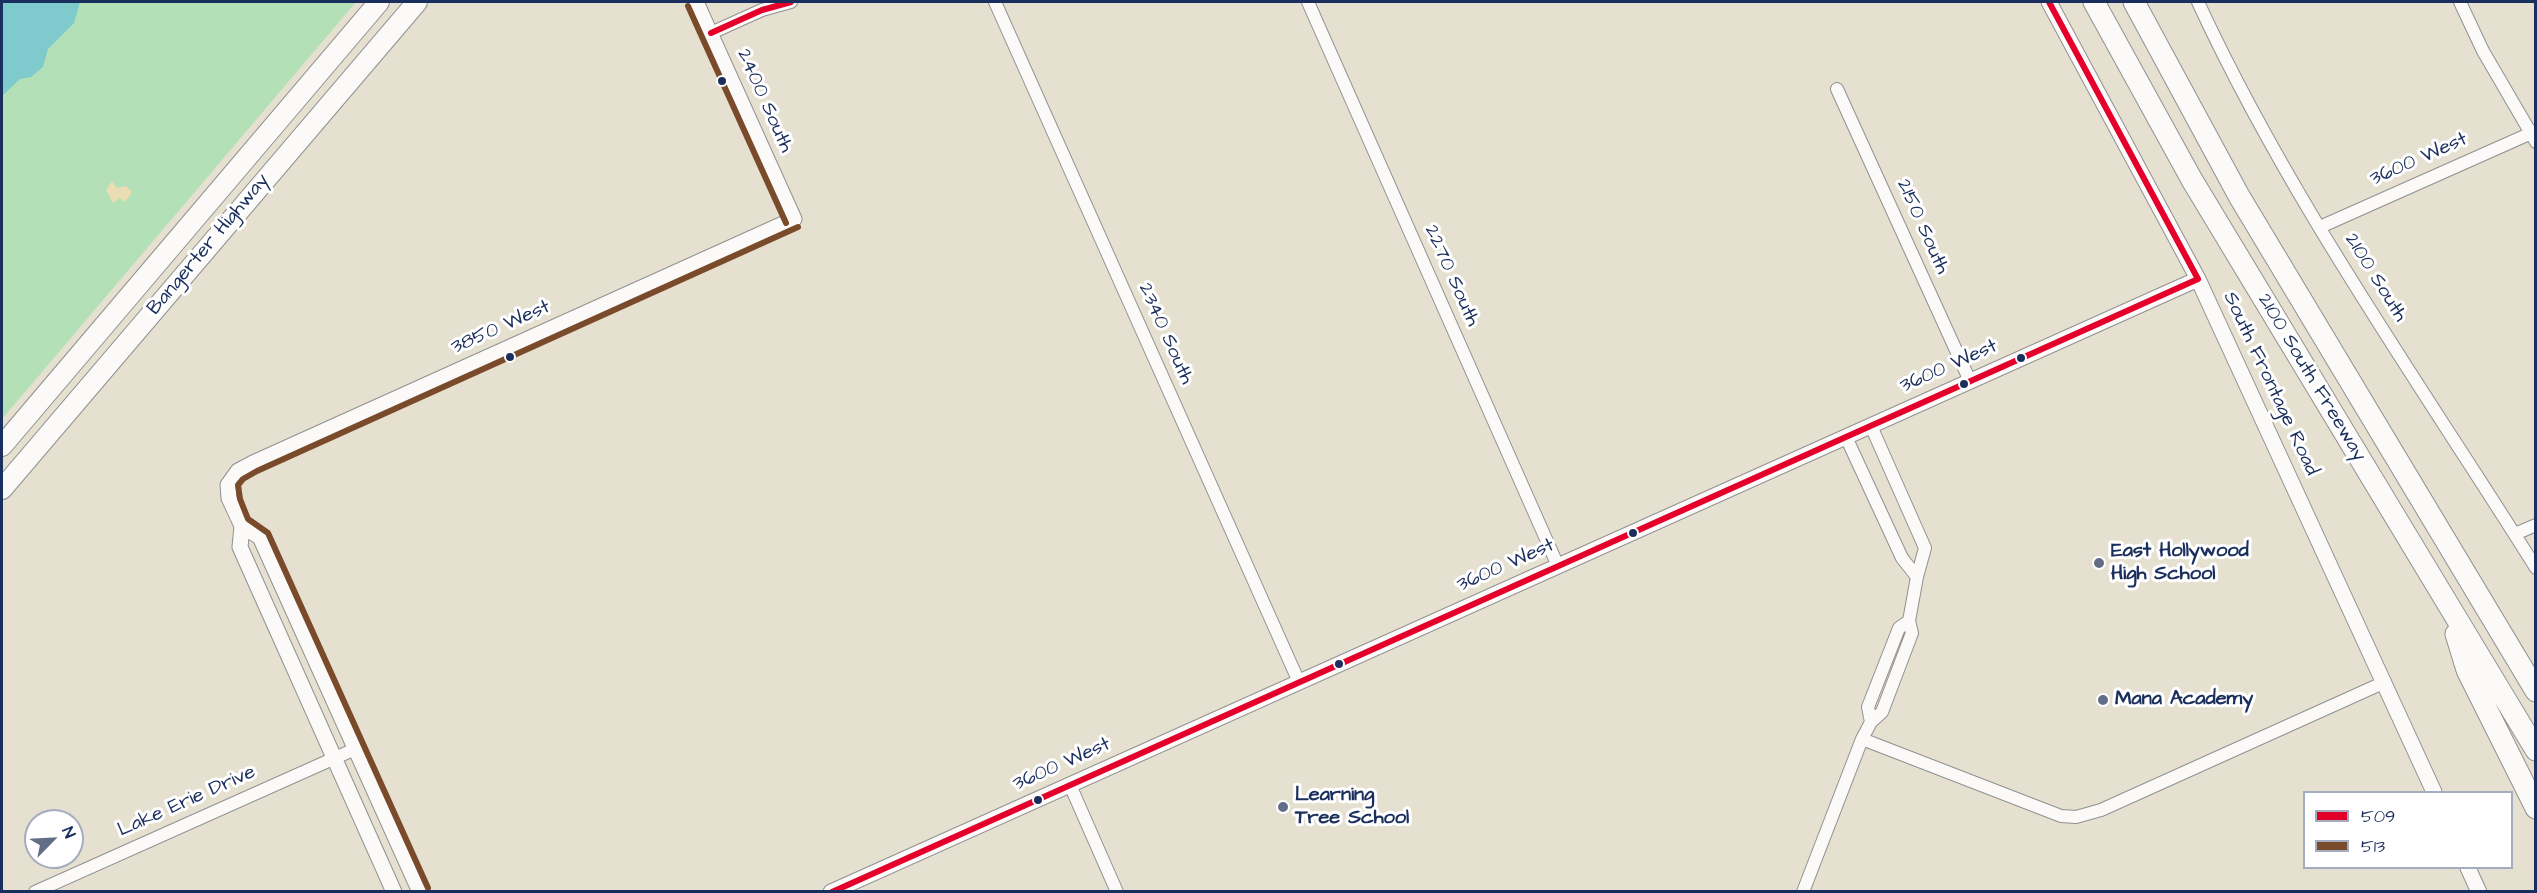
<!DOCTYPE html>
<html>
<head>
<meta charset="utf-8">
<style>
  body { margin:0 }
  #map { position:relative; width:2537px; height:893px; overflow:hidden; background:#e5e0cf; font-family:"Architects Daughter",sans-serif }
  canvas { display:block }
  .frame { position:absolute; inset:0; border:3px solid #1b2f5e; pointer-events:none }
  .legend { position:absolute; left:2303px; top:791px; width:210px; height:78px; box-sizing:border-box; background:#fff; border:2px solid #a4acbf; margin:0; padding:8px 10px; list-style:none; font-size:18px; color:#1b2f5e }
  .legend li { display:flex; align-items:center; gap:12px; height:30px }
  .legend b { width:30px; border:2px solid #a4acbf }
  .north { position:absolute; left:24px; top:809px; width:60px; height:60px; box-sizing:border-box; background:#fff; border:2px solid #a4acbf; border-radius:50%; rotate:66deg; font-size:16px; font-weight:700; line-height:24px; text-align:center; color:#1b2f5e }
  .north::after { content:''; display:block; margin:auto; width:21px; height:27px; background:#626d86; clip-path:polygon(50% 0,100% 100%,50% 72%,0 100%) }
</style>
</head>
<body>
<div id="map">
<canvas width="2537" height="893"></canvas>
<div class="frame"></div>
<ul class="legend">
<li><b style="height:8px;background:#e4002b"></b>509</li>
<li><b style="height:8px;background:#7a4b2a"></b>513</li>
</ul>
<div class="north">N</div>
</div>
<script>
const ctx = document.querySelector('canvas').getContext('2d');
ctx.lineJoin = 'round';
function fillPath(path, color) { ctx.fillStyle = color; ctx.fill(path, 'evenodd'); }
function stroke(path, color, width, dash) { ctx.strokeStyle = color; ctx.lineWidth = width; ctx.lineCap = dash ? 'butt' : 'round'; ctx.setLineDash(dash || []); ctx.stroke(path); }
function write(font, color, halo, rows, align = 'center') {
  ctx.font = font + ' "Architects Daughter",sans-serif'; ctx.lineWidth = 6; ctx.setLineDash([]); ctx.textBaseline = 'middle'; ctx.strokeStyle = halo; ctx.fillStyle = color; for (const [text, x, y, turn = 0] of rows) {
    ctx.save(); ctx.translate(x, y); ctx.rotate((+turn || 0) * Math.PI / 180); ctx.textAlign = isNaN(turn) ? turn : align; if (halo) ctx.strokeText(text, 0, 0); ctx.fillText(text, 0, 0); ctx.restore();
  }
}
fillPath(new Path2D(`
  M20,2H356L2,419V44Z`), '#b3e0b6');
fillPath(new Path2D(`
  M112,181L117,188L126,186L132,192L125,202L120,198L113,203L106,190Z`), '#eaddb4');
fillPath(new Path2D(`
  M3,2H80L74,23L48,49L43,67L31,77L20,79L2,96V7Z`), '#7fcacd');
const minor = new Path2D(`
  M995,2L1299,682
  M1308,2L1558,566
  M2198,2C2290,201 2419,382 2536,568
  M2460,2L2483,51L2536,142
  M711,33L762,10L791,2
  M1837,89L1970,381
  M2320,227L2536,131
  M1846,437L1902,558L1917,577
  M2515,534L2536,525
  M1871,722L1868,707L1899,628L1909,621
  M1862,739L2061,816L2076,817L2101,810L2385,682
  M1070,785L1117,892
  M35,892L355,749
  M1803,892L1862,739L1871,722L1882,712L1912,633L1909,621L1917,577L1925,548L1871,426`);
const tertiary = new Path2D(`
  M2049,2L2198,279L2434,792
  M242,526L260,537L420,892
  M2468,868L2479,892
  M394,892L240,547L242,526L229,498L228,485L238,471L253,463L794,219L696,2
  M831,892L2198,279`);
const trunk = new Path2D(`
  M2,446L379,2
  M2,489L417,2`);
const motorway = new Path2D(`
  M2094,2L2192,180L2536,750
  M2134,2L2239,196L2536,691
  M2456,634L2467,670L2536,808`);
stroke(minor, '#909190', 14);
stroke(tertiary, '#909190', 17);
stroke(trunk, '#909190', 22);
stroke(motorway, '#909190', 23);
stroke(minor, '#fbfaf8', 12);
stroke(tertiary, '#fbfaf8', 15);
stroke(trunk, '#fbfaf8', 20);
stroke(motorway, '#fbfaf8', 21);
stroke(new Path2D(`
  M2049,2L2198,279
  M711,33L762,10L791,2
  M832,892L2198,279`), '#e4002b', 6);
stroke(new Path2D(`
  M688,6L786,223
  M428,888L268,533L248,519L240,499L238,485L243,479L257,471L798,227`), '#7a4b2a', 6);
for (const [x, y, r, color] of [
  [722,81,5,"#1b2f5e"],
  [510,357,5,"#1b2f5e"],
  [2021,358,5,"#1b2f5e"],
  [1964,384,5,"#1b2f5e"],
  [1633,533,5,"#1b2f5e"],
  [2099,563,6,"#626d86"],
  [1339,664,5,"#1b2f5e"],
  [2103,700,6,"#626d86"],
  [1038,800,5,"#1b2f5e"],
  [1283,807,6,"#626d86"]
]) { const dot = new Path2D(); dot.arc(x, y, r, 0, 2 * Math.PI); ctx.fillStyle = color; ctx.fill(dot); stroke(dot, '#fff', 2); }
write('20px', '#1b2f5e', '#fff', [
  ["2400 South",764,101,66],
  ["3600 West",2419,160,-24],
  ["2150 South",1922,227,66],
  ["Bangerter Highway",209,245,-50],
  ["2270 South",1451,276,66],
  ["2100 South",2375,278,58],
  ["3850 West",501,328,-24],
  ["2340 South",1165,334,66],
  ["3600 West",1949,367,-24],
  ["2100 South Freeway",2311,378,59],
  ["South Frontage Road",2270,384,65],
  ["3600 West",1506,566,-24],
  ["3600 West",1062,765,-24],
  ["Lake Erie Drive",187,802,-24]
]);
write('bold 20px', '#1b2f5e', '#fff', [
  ["East Hollywood",2111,552],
  ["High School",2111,575],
  ["Mana Academy",2115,700],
  ["Learning",1295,796],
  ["Tree School",1295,819]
], 'left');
</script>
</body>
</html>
